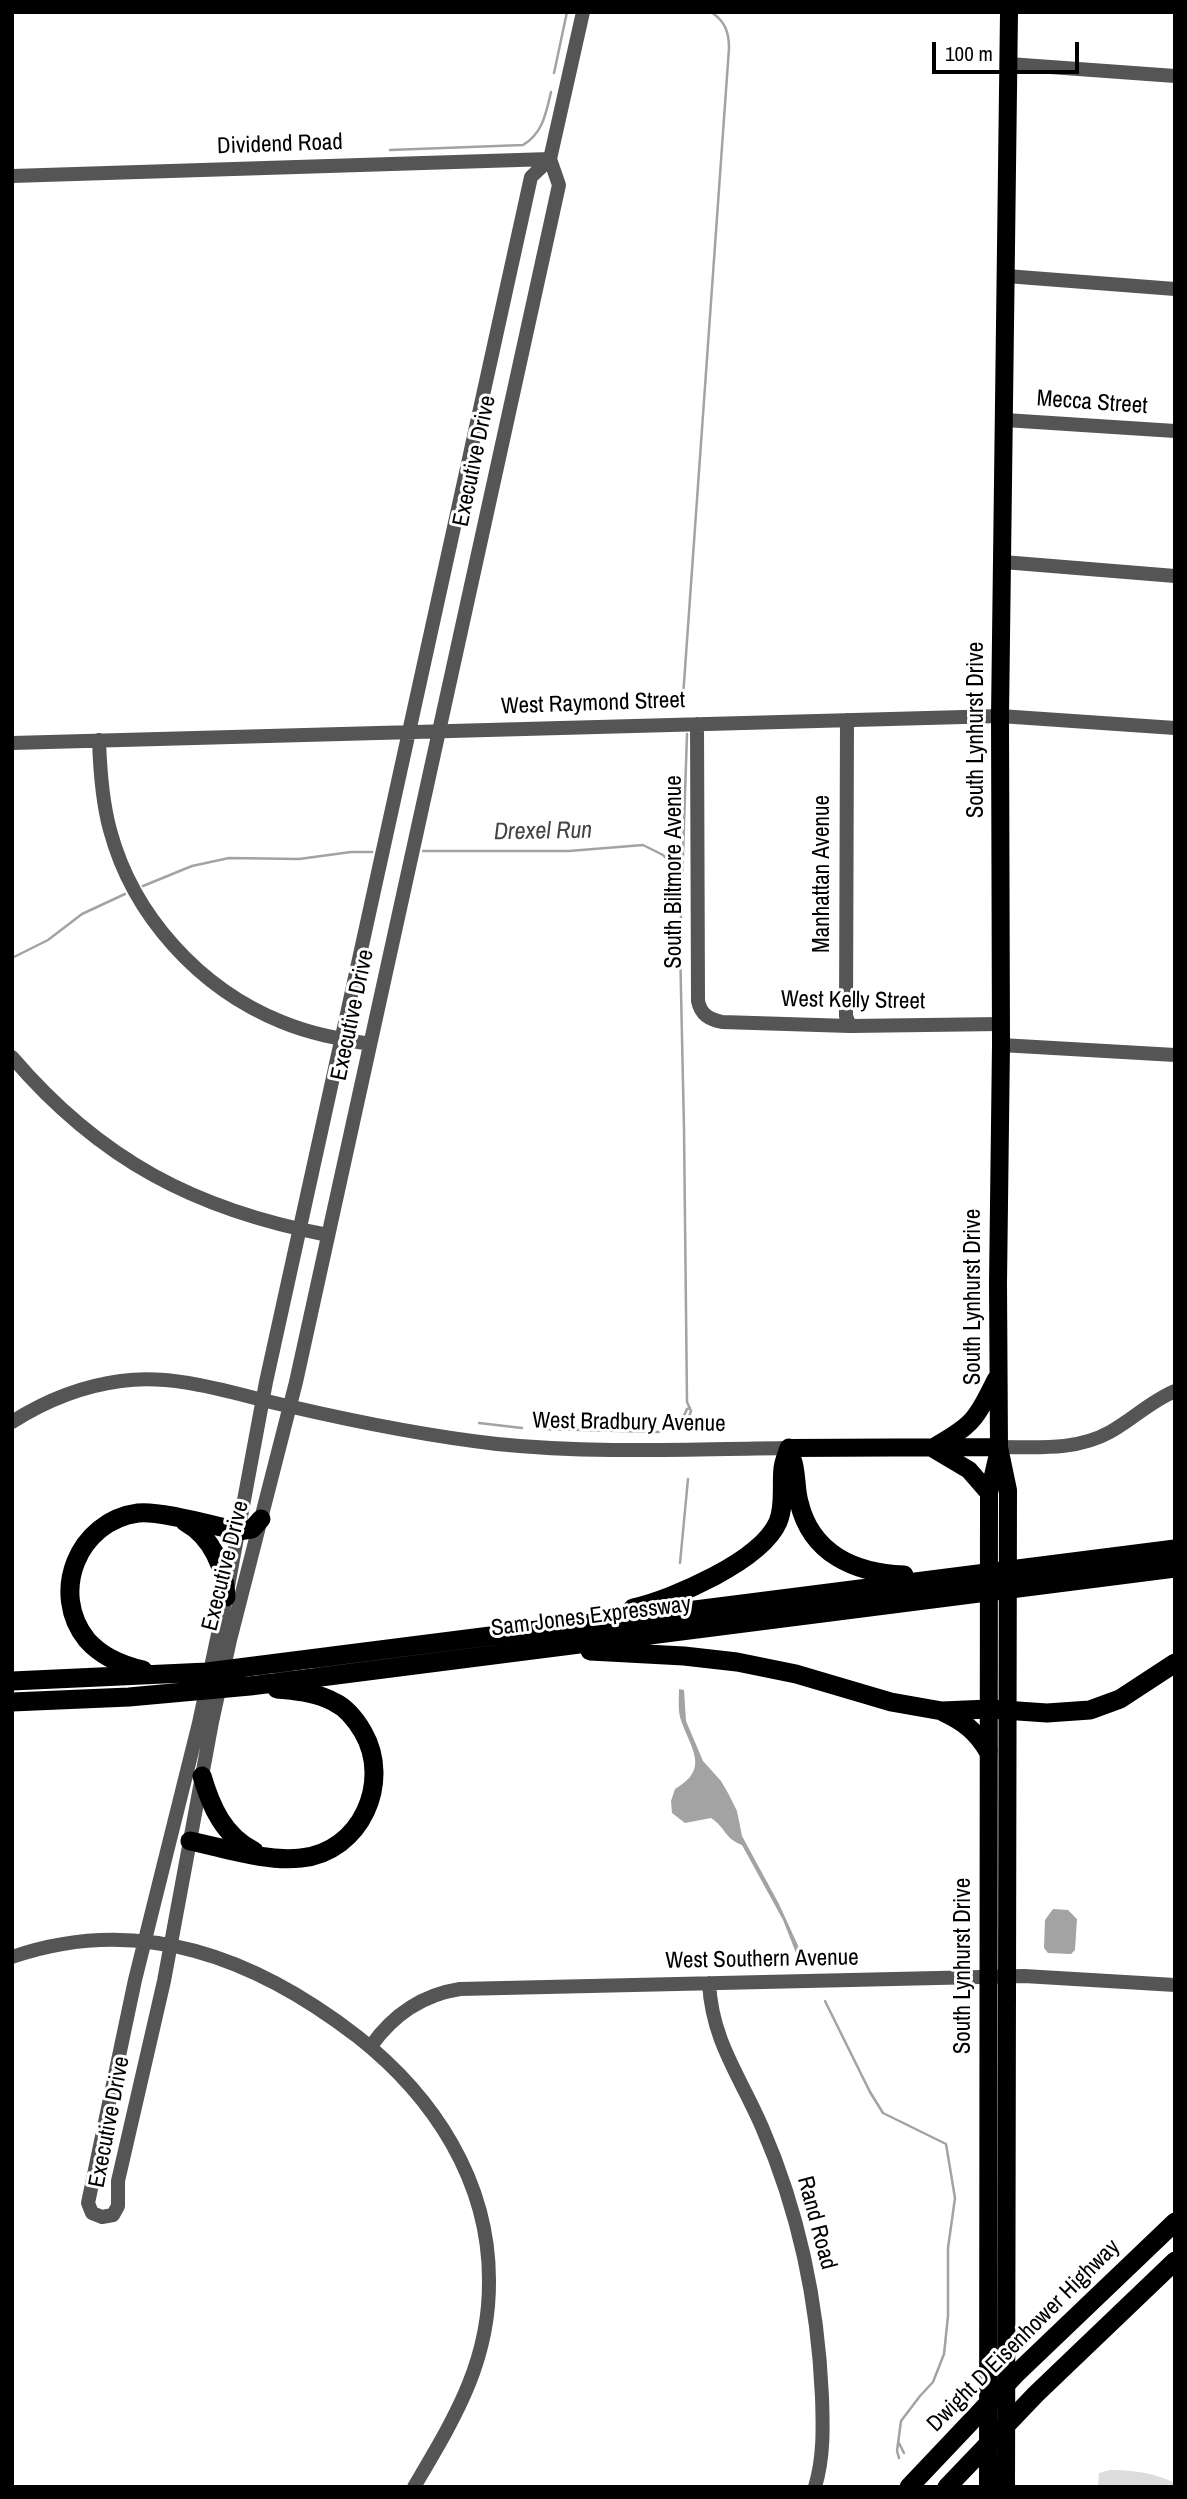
<!DOCTYPE html>
<html>
<head>
<meta charset="utf-8">
<style>
  body { margin:0 }
  #map { position:relative; width:1187px; height:2499px; overflow:hidden; background:#fff; font-family:"Archivo Narrow",sans-serif }
  canvas { display:block }
  .frame { position:absolute; inset:0; border:14px solid #000; pointer-events:none }
  .scale { position:absolute; left:932px; top:42px; width:147px; height:32px; box-sizing:border-box; border:4px solid #000; border-top:0; padding-left:9px; font-size:21px; line-height:24px; white-space:nowrap; color:#000; -webkit-text-stroke:5px #fff; paint-order:stroke }
</style>
</head>
<body>
<div id="map">
<canvas width="1187" height="2499"></canvas>
<div class="frame"></div>
<div class="scale">100 m</div>
</div>
<script>
const ctx = document.querySelector('canvas').getContext('2d');
ctx.lineJoin = 'round';
function fillPath(path, color) { ctx.fillStyle = color; ctx.fill(path, 'evenodd'); }
function stroke(path, color, width, dash) { ctx.strokeStyle = color; ctx.lineWidth = width; ctx.lineCap = dash ? 'butt' : 'round'; ctx.setLineDash(dash || []); ctx.stroke(path); }
function write(font, color, halo, rows, align = 'center') {
  ctx.font = font + ' "Archivo Narrow",sans-serif'; ctx.lineWidth = 6; ctx.setLineDash([]); ctx.textBaseline = 'middle'; ctx.strokeStyle = halo; ctx.fillStyle = color; for (const [text, x, y, turn = 0] of rows) {
    ctx.save(); ctx.translate(x, y); ctx.rotate((+turn || 0) * Math.PI / 180); ctx.textAlign = isNaN(turn) ? turn : align; if (halo) ctx.strokeText(text, 0, 0); ctx.fillText(text, 0, 0); ctx.restore();
  }
}
fillPath(new Path2D(`
  M1110,2470C1134,2470 1154,2473 1175,2483V2487H1098L1099,2473Z`), '#dcdcdc');
fillPath(new Path2D(`
  M679,1689L684,1690L686,1721L703,1761L721,1781L728,1793L737,1811L742,1836L779,1904L806,1963L800,1960L796,1953L783,1920L742,1845C724,1838 726,1828 711,1818L685,1823L672,1813L671,1801L675,1789C712,1768 689,1747 680,1717C678,1708 679,1698 679,1689Z
  M1053,1909L1068,1910L1077,1919L1075,1950L1071,1954L1048,1953L1044,1948L1045,1920Z`), '#a3a3a3');
stroke(new Path2D(`
  M554,73L567,12
  M390,150L523,145C543,133 546,113 551,92
  M683,697L729,48C729,32 725,21 711,12
  M687,734L680,945L684,1129L687,1402L691,1411L688,1419
  M423,851H569L643,845L663,855L681,874
  M143,886L192,866L229,858L299,859L351,852H372
  M12,958L48,940L82,914L125,894
  M479,1423L522,1428
  M544,1429L658,1432C673,1427 681,1425 687,1409L690,1408
  M680,1563L688,1479
  M825,2001L870,2092L883,2113L946,2144L955,2198L948,2248V2316L944,2354L933,2382L920,2396L901,2421L897,2451L899,2458
  M899,2443L904,2453`), '#a3a3a3', 2.5);
stroke(new Path2D(`
  M1009,64L1175,76
  M550,159L531,177L266,1382L226,1597L199,1723L135,1980L88,2203L92,2213L102,2217L113,2215L118,2206V2181L164,1981L212,1722L230,1640L296,1382L559,185L550,159L583,12
  M12,176L550,159
  M1006,276L1175,289
  M1005,420L1175,431
  M1003,562L1175,576
  M847,720L846,1016L850,1026
  M697,724L698,1001C701,1015 709,1019 722,1022L850,1026L1001,1024
  M99,740C100,771 102,801 110,830C133,916 200,989 282,1022C311,1034 340,1039 370,1044
  M12,743L1000,716L1175,728
  M1001,1045L1175,1055
  M12,1057C100,1160 196,1210 328,1235
  M12,1422C45,1401 82,1386 121,1381C176,1373 234,1394 288,1406C357,1422 427,1436 497,1444C594,1454 692,1449 789,1448
  M999,1447C1037,1447 1076,1451 1110,1432C1133,1419 1151,1401 1175,1391
  M12,1957C140,1913 256,1958 358,2037C434,2097 489,2181 489,2280C490,2362 454,2419 414,2487
  M709,1983C712,2041 740,2076 762,2127C799,2212 818,2305 822,2397C823,2427 824,2457 815,2487
  M371,2046C393,2015 421,1995 460,1989L1024,1976L1175,1985`), '#555', 14);
stroke(new Path2D(`
  M789,1448L999,1447
  M989,1493L969,1470L932,1448C973,1425 975,1421 996,1379
  M988,2487L989,1493L998,1454
  M1006,2487L1008,1490L999,1447L998,1283L1001,1045L1000,716L1009,12`), '#000', 18);
stroke(new Path2D(`
  M792,1459C797,1473 795,1488 799,1502C811,1554 855,1573 904,1575
  M185,1522C212,1537 225,1568 226,1597
  M633,1608C673,1599 761,1561 778,1522C785,1505 781,1486 783,1468C784,1461 787,1454 789,1448
  M590,1651L684,1656L737,1662L796,1674L891,1702L942,1711L989,1709L1047,1713L1090,1710L1120,1699L1175,1663
  M143,1670C121,1665 102,1657 87,1640C49,1593 78,1521 138,1513C159,1510 214,1526 238,1531L252,1529L261,1519
  M12,1681L207,1672L1175,1549
  M12,1702L129,1697L250,1686L1175,1568
  M943,1712C964,1722 976,1731 988,1751
  M202,1776C211,1807 224,1836 254,1851
  M190,1841C225,1848 265,1862 301,1858C361,1852 392,1782 363,1732C356,1720 347,1708 334,1702C316,1692 296,1691 277,1689
  M909,2487L1016,2374L1175,2222
  M947,2487L1036,2394L1175,2261`), '#000', 19);
write('23px', '#000', '#fff', [
  ["Dividend Road",280,145,-2],
  ["Mecca Street",1092,403,4],
  ["Executive Drive",475,461,-78],
  ["West Raymond Street",593,704,-2],
  ["South Lynhurst Drive",977,730,-90],
  ["South Biltmore Avenue",675,872,-90],
  ["Manhattan Avenue",823,874,-90],
  ["West Kelly Street",853,1001,1],
  ["Executive Drive",353,1015,-78],
  ["South Lynhurst Drive",974,1297,-90],
  ["West Bradbury Avenue",629,1423,1],
  ["Executive Drive",226,1566,-76],
  ["Sam Jones Expressway",591,1617,-7],
  ["West Southern Avenue",762,1960,-1],
  ["South Lynhurst Drive",964,1966,-90],
  ["Executive Drive",110,2122,-79],
  ["Rand Road",816,2223,75],
  ["Dwight D Eisenhower Highway",1024,2336,-45]
]);
write('italic 24px', '#444', '#fff', [
  ["Drexel Run",543,832,-1]
]);
</script>
</body>
</html>
